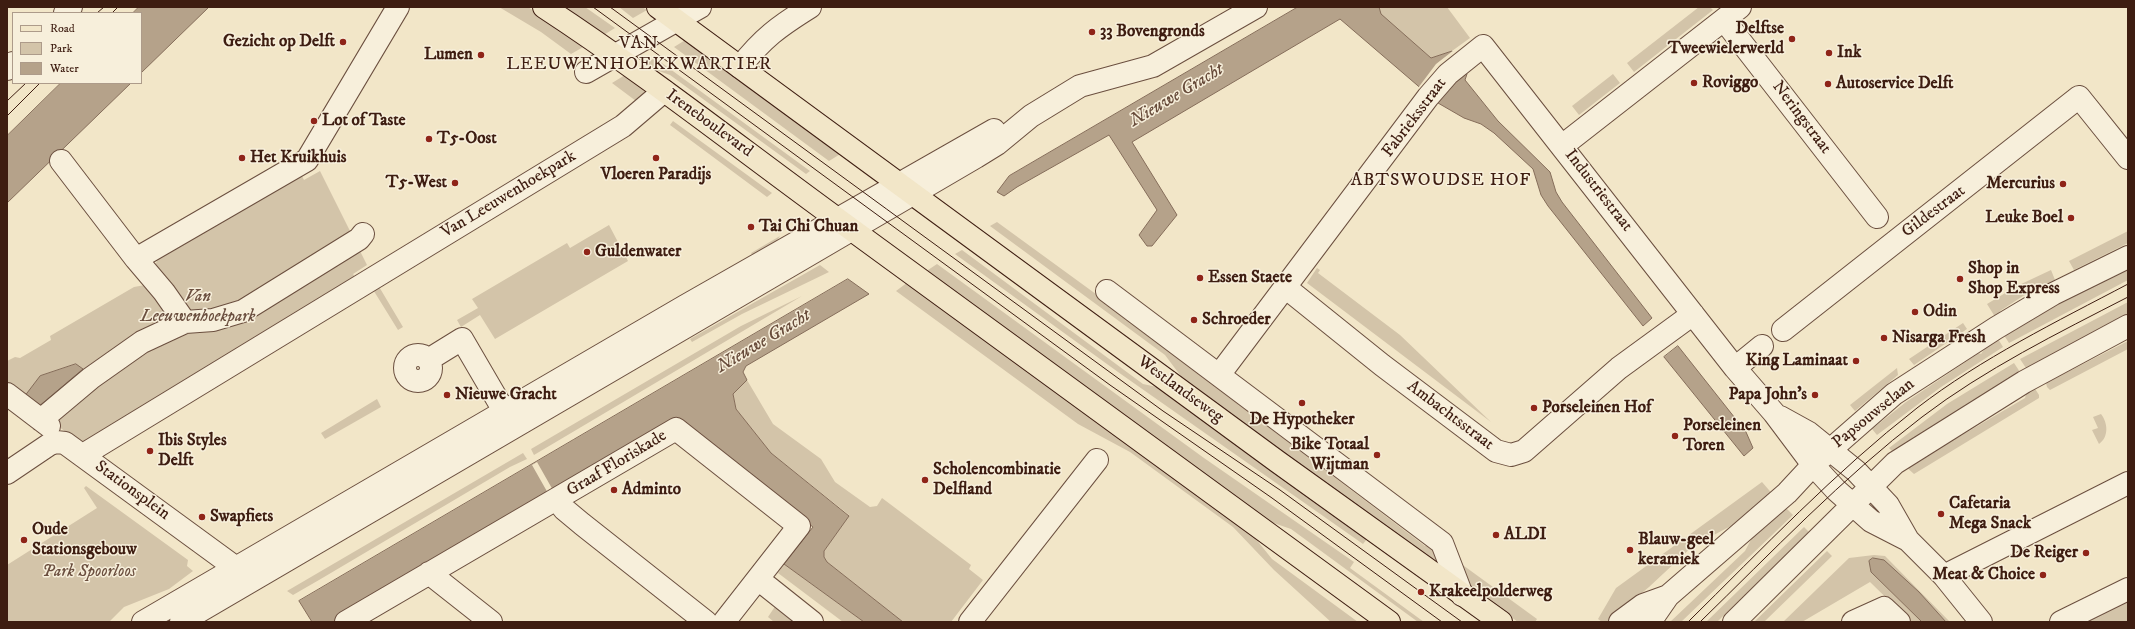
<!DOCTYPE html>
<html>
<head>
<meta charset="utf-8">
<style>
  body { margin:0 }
  #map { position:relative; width:2135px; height:629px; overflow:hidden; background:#f2e6c8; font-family:"IM FELL DW Pica",serif }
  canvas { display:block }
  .frame { position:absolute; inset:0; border:8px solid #3e1d11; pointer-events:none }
  .legend { position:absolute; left:12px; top:12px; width:130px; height:72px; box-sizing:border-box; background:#f7efdb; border:1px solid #ad9b8a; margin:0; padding:5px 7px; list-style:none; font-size:12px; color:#3e1d11 }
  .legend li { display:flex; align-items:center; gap:8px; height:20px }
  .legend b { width:20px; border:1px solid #ad9b8a }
</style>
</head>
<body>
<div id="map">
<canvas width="2135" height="629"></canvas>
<div class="frame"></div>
<ul class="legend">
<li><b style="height:5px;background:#f2e6c8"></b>Road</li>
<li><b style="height:11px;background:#d3c4a9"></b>Park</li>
<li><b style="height:11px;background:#b5a28a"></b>Water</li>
</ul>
</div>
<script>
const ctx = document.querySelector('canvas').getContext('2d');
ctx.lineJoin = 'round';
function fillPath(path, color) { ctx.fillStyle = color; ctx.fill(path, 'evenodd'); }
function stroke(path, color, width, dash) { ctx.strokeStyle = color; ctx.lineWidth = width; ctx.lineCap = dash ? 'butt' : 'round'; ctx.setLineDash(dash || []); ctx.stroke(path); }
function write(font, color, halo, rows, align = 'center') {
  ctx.font = font + ' "IM FELL DW Pica",serif'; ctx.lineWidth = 3; ctx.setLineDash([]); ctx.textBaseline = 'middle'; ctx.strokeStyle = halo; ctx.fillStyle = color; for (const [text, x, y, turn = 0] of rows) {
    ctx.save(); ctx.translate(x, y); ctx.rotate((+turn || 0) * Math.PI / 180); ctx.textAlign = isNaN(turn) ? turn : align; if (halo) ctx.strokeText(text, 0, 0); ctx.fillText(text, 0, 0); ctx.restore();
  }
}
fillPath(new Path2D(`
  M499,7H528L585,46L571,54L541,32Z
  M562,7H585L615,28L602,36Z
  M619,7H642L647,10L633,18Z
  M1379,7H1447L1470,38L1452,51L1431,58L1380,14Z
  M1699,7H1710L1713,10L1634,72L1627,63Z
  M687,39L842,153L829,161L674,47Z
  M655,58L810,171L806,174L670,75L642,65Z
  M1613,74L1620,83L1579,115L1572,106Z
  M625,75L650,96L640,104L612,83Z
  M673,121L772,193L767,197L670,125Z
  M320,171L367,265L353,274L358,281L86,447L7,388V361L15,357L20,358L51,340L50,336L134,287L145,285L158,259L301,174L304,180Z
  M997,222L1240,399L1238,404L1425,546L1429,543L1434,546L1441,566L1183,379L1165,355L990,226Z
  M609,225L628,261L495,339L480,315L461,327L457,320L478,308L472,299L567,243L570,248Z
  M2128,231V243L2074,270L2069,261Z
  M780,236L774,245L755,259L751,253Z
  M962,250L1143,384L1171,390L1487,622H1481L1367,539L1363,544L1118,372L955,254Z
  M2128,261V280L2009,343L2000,329Z
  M937,264L1204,458L1354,562L1350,568L1424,622H1418L1291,529L1262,519L925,272Z
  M820,265L829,272L742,314L692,342L690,339Z
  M1317,268L1320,270L1318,273L1400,335L1491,422L1307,283Z
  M2051,270L2055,280L2023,296L2000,311L1997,320L1987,304L2017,286Z
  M908,282L1251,533L1272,559L1358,622H1331L1274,570L1233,527L1130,452L1078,424L896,291Z
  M378,285L403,327L398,330L372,288Z
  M802,296L534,455L531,449L741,326Z
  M2128,302V322L2030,374L2020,359Z
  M1963,323L1967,329L1914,365L1909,359Z
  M1995,334L2003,347L1941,387L1877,435L1872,429L1906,402L1979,353L1981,354Z
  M2128,341V349L2050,390L2047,387L2046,383Z
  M2014,363L2024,378L1896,455L1889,448L1947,404Z
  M1897,368L1898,375L1855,411L1850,405Z
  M747,380L773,424L821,459L835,482L870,507L877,506L882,498L886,501L971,565L969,569L983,580L951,622H903L827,562L824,557V551L849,515L771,453L736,409L733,394Z
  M2032,384L2039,395V398L1914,474L1905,466L1918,461L2025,398L2029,385Z
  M377,399L381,407L325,439L321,433Z
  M2101,414C2108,423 2109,437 2099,444L2092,430L2098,428L2093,417Z
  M523,453L527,459L510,467L319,580L293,595L287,591Z
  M1762,482L1775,497L1761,510L1693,546L1649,587L1607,622H1602L1598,619L1616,588Z
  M86,486L188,560L187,566L193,571L169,589L124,607L109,622H7V565L97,508L84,488Z
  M1785,507L1793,515L1681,622H1670L1745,551L1754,534Z
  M1804,527L1809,532L1717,622H1706Z
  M1827,551L1832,556L1764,622H1754Z
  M1874,555L1885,556L1950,622H1946L1915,588L1870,562L1871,572L1922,622H1911L1870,582L1802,622H1783L1849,558Z
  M1460,563L1537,619L1535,622H1518L1468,586Z
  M784,564L864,622H843L778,573Z
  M2128,601V622H2084Z
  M776,605L798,622H774L768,617Z`), '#d3c4a9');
const water = new Path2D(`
  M139,7H209L141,73V13H133Z
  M1298,7H1379L1381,14L1431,58L1452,51L1467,74L1465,80L1498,121L1550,172L1556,192L1562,202L1652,318L1643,326L1548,206L1541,195L1533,169L1494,133L1481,124L1464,118L1438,103L1340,19L1132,142L1177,215L1152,246H1147L1139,235L1157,210L1109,135L1017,187L1004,196L997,192L1009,176Z
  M61,83H131L7,203V136Z
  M848,279L869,294L746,366L743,372L747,380L733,394L736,409L771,453L849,516L824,551V557L827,562L903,622H864L784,564L813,527L677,420L338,622H312L299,601Z
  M1678,346L1746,432L1753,448L1744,456L1664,357Z
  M76,364L83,369L38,407L24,397L40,376Z
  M1873,558L1884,560L1919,592L1946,622H1922L1871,572L1869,561Z`);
fillPath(water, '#b5a28a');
stroke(water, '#856d5a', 1);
fillPath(new Path2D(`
  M1454,50L1468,73L1454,80L1436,104L1418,88L1436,64Z
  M537,462L554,492L549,495L532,465Z`), '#f2e6c8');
const minor = new Path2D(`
  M65,13L71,7
  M1724,20L1877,217
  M740,67C763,38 778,27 810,7
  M7,69L13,63
  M586,72L700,7
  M1562,146L1740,7
  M61,161L136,259L307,160L398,7
  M136,259L164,292L185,322
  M1285,287L1382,365L1496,451L1511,455L1524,451L1619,368L1693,314
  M1107,291L1442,543L1462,595
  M1783,330L2079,97L2128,158
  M405 368a13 13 0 1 1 26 0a13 13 0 1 1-26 0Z
  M428,360L462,339L511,423
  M1735,368L1762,346
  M1219,375L1428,97L1448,74L1483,46L1735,368L1774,413L1813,465L1836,490L1871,521L1908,540L1944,576L1981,622
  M7,394L49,426
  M1780,417L1809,433L1856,471L1888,505L1908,540
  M41,420L91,378L142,342L185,322L213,320L243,311L359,239L363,234
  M83,455L623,126L664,91
  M7,473L50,444L56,442L65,443L236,568L238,581
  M557,500L564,509L582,524L706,622
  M429,573L491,622
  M1944,576L2128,483
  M758,579L812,622
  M143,622L685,306L994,130
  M181,622L976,157L997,144L1031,116L1080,86L1153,66L1256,7
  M346,622L676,429L799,526L724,622
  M970,622L1097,460
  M1620,622L1643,605L1668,596
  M1650,622L1668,596L1787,493L1813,465L1894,394L1996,328L2053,294L2128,257
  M1734,622L1895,463L2024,382L2128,326
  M1853,622L1884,608L1899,622
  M2061,622L2128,589`);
const major = new Path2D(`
  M544,7C651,77 751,157 855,232C1034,361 1212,491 1389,622
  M658,7L1278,462L1501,622`);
stroke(minor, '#6b4f3f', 24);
stroke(major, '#3e1d11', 24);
stroke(minor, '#f7efdb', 22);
stroke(major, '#f2e6c8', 22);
stroke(new Path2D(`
  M593,7L1110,385L1272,498L1442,622
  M610,7L1163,411L1280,490L1462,622
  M97,13L104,7
  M112,13L118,7
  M7,101L26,83
  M7,116L40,83
  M1688,622C1762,549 1835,472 1917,408C1982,358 2056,322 2128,284
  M1700,622C1772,552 1842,478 1922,417C1985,369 2058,333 2128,297`), '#3e1d11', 1);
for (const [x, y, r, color] of [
  [1092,32,4,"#8f2418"],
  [1792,39,4,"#8f2418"],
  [343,42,4,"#8f2418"],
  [1829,53,4,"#8f2418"],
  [481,55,4,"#8f2418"],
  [1694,83,4,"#8f2418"],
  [1828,84,4,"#8f2418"],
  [314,121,4,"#8f2418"],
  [429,139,4,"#8f2418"],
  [242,158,4,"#8f2418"],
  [656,158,4,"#8f2418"],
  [455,183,4,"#8f2418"],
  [2063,184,4,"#8f2418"],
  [2071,218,4,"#8f2418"],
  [751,227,4,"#8f2418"],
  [587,252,4,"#8f2418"],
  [1200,278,4,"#8f2418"],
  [1960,279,4,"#8f2418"],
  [1915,312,4,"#8f2418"],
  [1194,320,4,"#8f2418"],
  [1884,338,4,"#8f2418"],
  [1856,361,4,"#8f2418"],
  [447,395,4,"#8f2418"],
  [1815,395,4,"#8f2418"],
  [1302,403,4,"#8f2418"],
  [1534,408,4,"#8f2418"],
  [1675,436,4,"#8f2418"],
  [150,451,4,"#8f2418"],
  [1377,455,4,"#8f2418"],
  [925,480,4,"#8f2418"],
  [614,490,4,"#8f2418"],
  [1941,514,4,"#8f2418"],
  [202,517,4,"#8f2418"],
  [1496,535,4,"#8f2418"],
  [24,540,4,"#8f2418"],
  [1630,550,4,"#8f2418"],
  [2086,553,4,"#8f2418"],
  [2043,575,4,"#8f2418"],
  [1421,592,4,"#8f2418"]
]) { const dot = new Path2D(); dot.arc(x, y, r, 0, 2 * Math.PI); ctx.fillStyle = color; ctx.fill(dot); stroke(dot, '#f7efdb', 1.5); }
write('bold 17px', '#3e1d11', '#f7efdb', [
  ["Delftse",1784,29,"right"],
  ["Tweewielerwerld",1784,49,"right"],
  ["33 Bovengronds",1100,32],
  ["Gezicht op Delft",335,42,"right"],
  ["Ink",1837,53],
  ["Lumen",473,55,"right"],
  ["Roviggo",1702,83],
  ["Autoservice Delft",1836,84],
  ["Lot of Taste",322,121],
  ["T5-Oost",437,139],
  ["Het Kruikhuis",250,158],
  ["Vloeren Paradijs",656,175,"center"],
  ["T5-West",447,183,"right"],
  ["Mercurius",2055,184,"right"],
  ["Leuke Boel",2063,218,"right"],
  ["Tai Chi Chuan",759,227],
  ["Guldenwater",595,252],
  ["Shop in",1968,269],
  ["Shop Express",1968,289],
  ["Essen Staete",1208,278],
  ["Odin",1923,312],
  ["Schroeder",1202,320],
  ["Nisarga Fresh",1892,338],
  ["King Laminaat",1848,361,"right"],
  ["Nieuwe Gracht",455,395],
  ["Papa John's",1807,395,"right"],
  ["Porseleinen Hof",1542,408],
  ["De Hypotheker",1302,420,"center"],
  ["Porseleinen",1683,426],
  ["Toren",1683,446],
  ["Ibis Styles",158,441],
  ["Delft",158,461],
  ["Bike Totaal",1369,445,"right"],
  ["Wijtman",1369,465,"right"],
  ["Scholencombinatie",933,470],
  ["Delfland",933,490],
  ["Adminto",622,490],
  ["Cafetaria",1949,504],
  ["Mega Snack",1949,524],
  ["Swapfiets",210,517],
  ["Oude",32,530],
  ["Stationsgebouw",32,550],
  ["ALDI",1504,535],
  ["Blauw-geel",1638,540],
  ["keramiek",1638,560],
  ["De Reiger",2078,553,"right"],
  ["Meat & Choice",2035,575,"right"],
  ["Krakeelpolderweg",1429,592]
], 'left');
write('17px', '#3e1d11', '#f7efdb', [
  ["Fabrieksstraat",1415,118,-53],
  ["Neringstraat",1801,118,53],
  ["Ireneboulevard",709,124,36],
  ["Industriestraat",1598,191,52],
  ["Van Leeuwenhoekpark",509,195,-31],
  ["Gildestraat",1934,212,-37],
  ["Westlandseweg",1180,390,36],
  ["Papsouwselaan",1874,414,-39],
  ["Ambachtsstraat",1450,416,37],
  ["Graaf Floriskade",617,464,-31],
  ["Stationsplein",132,491,36]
]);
write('italic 17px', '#6b4f3f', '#f7efdb', [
  ["Van",198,297],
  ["Leeuwenhoekpark",198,317],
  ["Park Spoorloos",89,572]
]);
ctx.letterSpacing = '1px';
write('18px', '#3e1d11', '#f7efdb', [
  ["VAN",639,44],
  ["LEEUWENHOEKKWARTIER",639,65],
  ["ABTSWOUDSE HOF",1441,181]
]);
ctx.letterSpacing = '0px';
write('italic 18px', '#684c3b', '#f7efdb', [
  ["Nieuwe Gracht",1177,96,-31],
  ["Nieuwe Gracht",764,342,-31]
]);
</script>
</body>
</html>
